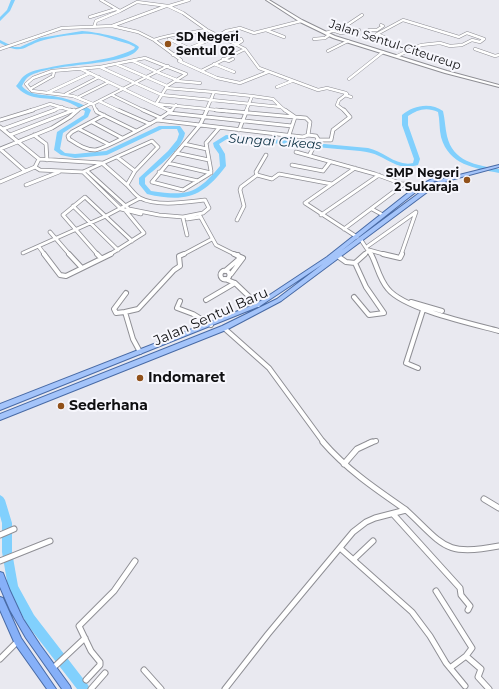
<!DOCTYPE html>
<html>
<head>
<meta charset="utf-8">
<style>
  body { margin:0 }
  canvas { display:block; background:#e9e9f0 }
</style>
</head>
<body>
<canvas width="499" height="689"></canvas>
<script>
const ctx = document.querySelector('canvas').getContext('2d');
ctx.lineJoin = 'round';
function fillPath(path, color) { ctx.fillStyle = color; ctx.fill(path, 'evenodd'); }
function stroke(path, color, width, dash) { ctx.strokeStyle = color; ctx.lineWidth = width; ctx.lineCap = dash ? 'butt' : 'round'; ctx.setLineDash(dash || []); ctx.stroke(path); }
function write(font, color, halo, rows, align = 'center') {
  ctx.font = font + ' Montserrat,sans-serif'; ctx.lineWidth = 4; ctx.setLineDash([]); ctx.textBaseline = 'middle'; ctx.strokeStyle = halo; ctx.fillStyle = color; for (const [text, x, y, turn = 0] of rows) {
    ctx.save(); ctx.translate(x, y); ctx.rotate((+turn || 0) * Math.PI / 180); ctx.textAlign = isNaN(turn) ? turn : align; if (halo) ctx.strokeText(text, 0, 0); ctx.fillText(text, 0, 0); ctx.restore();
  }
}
fillPath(new Path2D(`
  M11,0H15L10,11L0,21V17L7,10Z
  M82,31C96,32 129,38 139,47C132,68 47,61 27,78C25,80 23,84 22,86C31,97 45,94 58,97C69,99 82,103 91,110L88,117L63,133L60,149L65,153L75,154L106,151L159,126H180L185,133C182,150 157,167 145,178V184L151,191C187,196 196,195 220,166L219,154L214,147L213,143L226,135L368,148C383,151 397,167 413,163L414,159L402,125V115C413,105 431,102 443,111C445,119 445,128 447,136C453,162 476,165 499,169V173C474,168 449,165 441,137C439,129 440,120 438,112C427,107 418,109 408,116V125L420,159L418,165C400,170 394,163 379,156C373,153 367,152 360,151L227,139L219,144L225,154L226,166C203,197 185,203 147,194L139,184V178L168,151L177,140L179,134L177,129H162L107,155L75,158L61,155L54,150L57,132L84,115L85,111C77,107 70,102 61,100C45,97 28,101 16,86C19,83 21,78 24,76C30,71 40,69 47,68C76,61 107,63 134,49L135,47L129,44C114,40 96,32 81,34C69,35 55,37 44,40C22,46 24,56 0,43V40L14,47H20L40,38Z
  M0,495L3,497L5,500L12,523V552L18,586L34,615L88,685L90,689H77L26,623L8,587L2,552V523L0,516Z`), '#81d0fd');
const minorFar3 = new Path2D(`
  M101,0L120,11L137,2L168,6L183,13L207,30L245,49L259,68L318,90L327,88L346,93L347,94L339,100L337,105L345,111
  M169,6L189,0
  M90,17L116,9
  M112,26L166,6
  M94,27L96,21L120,11
  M206,30C189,33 170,34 154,40L181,60L179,61L217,78L240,83L268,72
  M266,30L284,37
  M369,30H377L383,26L381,25
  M335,31L341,33L359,30
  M326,33L344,27L362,15
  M218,36L226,31L240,28L254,33L301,21
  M384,37L377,34L403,20L459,37L467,33L484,39L480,42L472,40L462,45L450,46L440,43L421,45L397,56
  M169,39L203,55
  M314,39L325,38L329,35
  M236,45L242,41L241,39
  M0,49L62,28L112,26L138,32L154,40
  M475,49L495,56L499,55
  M328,51L348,41
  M173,55L219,36
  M223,59L229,61L233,59
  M133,61L155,71
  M116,64L167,86L166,88L214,92L206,111
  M214,64L234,72
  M100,67L133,82
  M81,69L170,111
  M201,71L245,49
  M157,72L177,80
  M349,79L383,52
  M177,81L200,83
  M135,83L162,95L281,107L286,111
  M277,87L292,81
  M30,89L53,76L54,72L52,71
  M214,92L252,96
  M47,93L90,73
  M66,94L99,77
  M112,95L145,111
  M345,95L351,97
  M79,97L109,82
  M99,101L120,111
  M91,104H93L96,111
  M93,104L73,96L32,91L26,84L33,78L52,71L100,67L145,58L186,74L167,86
  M93,104L168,66
  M156,104L166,88
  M157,104L227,111
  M29,111L50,104L73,111
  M52,111L62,107
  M73,111L74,110
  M76,111L90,104
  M171,111L176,105
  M246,111L252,96L273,99L281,107`);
const minorFar2 = new Path2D(`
  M70,110L75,111
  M96,110L97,112L136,131
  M118,110L150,124
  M143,110L161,118
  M168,110L171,111
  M207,110L200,125L152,182L183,190L209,174L211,171L206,143L219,128
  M285,110L295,117L289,135
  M169,113L292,126
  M104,115L72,132L68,136L69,139C77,144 85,150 95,150C104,149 165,117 172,110
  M0,120L33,110
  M157,120L303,137L308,135L310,122L306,118L216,110
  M92,122L122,138
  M0,127L39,159L35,167L40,170L83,172L152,141L158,147L135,171L127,185C131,189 135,195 140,198C157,207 187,202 205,200L209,208L203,213L183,217L159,215L129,209L87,171
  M3,129L55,110
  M79,129L108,144
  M239,130L247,110
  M10,135L74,110
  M34,135L46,144L47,160
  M308,135L316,136L318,139L310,154
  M317,140H331L333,130L350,117L344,110
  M184,144L207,149
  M296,152L375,174L416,189
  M176,153L209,160
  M117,157L135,171
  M39,159L102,163L127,185
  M168,163L211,173
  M292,165L323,171L330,162
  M355,168L305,203L357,237
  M25,171L0,149L52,128L70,117L78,110
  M83,172L121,209L141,214
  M159,172L198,181
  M257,175L272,179L279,174L332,184
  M0,182L35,167
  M26,185L59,172
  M73,206L118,250
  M372,209L383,215
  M321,215L379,175
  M200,216L216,245L236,255
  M183,218L187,235
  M187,219L200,217
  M237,220L244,206L240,190L241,187L257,175L256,172L266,155
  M344,229L404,184
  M50,232L70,255
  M361,240L371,255
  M368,246L416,212L401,255
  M39,247L45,255
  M23,253L106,216L140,198
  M98,255L63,215L85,197L132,241
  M109,255L144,233L125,210
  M182,255L212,239
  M364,255L369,250L387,255`);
const minorFar1 = new Path2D(`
  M44,254L60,275L66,276L111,254
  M69,254L82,268
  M97,254L101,258
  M371,254C377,265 379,279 388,289C404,309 473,324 499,331
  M383,254L400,258L402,254
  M339,257L346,262L355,263
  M355,263L365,254
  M220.5 275a4.5 4.5 0 1 1 9 0a4.5 4.5 0 1 1-9 0Z
  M225,271L239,259L238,255
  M231,274L243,258L234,254
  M225,279L235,283L258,305
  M354,297L369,315L384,313L366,287L355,263
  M206,300L235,283
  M180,301L177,308L193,314L211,325
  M411,302L442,311
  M125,312L116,313L114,309L126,293
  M224,328L269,368L324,443
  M140,352L133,339L125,312L138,309L174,270L180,266L179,256L184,254
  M418,368L406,363L424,307
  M369,443L376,441`);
const minor = new Path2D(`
  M323,442C346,469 377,490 406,510
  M344,464L357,449L372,442
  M484,499L499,508
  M393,514L460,588L461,595L470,606L468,610
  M0,535L14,529
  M340,548L412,612L430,636L446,663L465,686
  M354,559L373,541
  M0,561L50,541
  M436,591L472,648L466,656L450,668
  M466,656L481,669L478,677L489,689
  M0,659L18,641
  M52,669L85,638
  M144,670L161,689
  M86,680L100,665V662L91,651L79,626L114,591L135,561
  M91,689L105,673
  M225,689L268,634L353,532L366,522L375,518L406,510C444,545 444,557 499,546`);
const tertiary = new Path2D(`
  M266,0H269L302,20L335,36L447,71L499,85V87L445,73L333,38L300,22Z`);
const primary = new Path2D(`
  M499,165V167L447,181L434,187L281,301L226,330L0,420V414L222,326L277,299L323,264L260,306L0,410V404L256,304L327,257L413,189L434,178H438V179L417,191L341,251L430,185L443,179Z`);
const trunk = new Path2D(`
  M0,572L3,573L10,591L23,619L40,645L70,686L71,689H62L26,638L10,610L0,587Z
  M0,597L3,598L21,638L56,689H47L15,644L0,610Z`);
stroke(minorFar3, '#8f8f95', 3.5);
stroke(minorFar2, '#8f8f95', 4.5);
stroke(minorFar1, '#8f8f95', 6);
stroke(minor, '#8f8f95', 7);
stroke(tertiary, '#8f8f95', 2);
stroke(primary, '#496ba6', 2);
stroke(trunk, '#496ba6', 2);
stroke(minorFar3, '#fff', 2.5);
stroke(minorFar2, '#fff', 3);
stroke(minorFar1, '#fff', 4);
stroke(minor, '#fff', 5);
fillPath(tertiary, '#fff');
fillPath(primary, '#a4c4fa');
fillPath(trunk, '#86b0f8');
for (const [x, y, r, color] of [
  [168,44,4,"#91511a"],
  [467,180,4,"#91511a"],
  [140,378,4,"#91511a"],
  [61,406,4,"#91511a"]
]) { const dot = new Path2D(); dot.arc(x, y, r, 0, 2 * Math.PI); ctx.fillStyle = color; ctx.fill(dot); stroke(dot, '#f7f7fd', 1.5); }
write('bold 12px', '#101012', '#f7f7fd', [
  ["SD Negeri",176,37],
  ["Sentul 02",176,51],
  ["SMP Negeri",459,173,"right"],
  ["2 Sukaraja",459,187,"right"]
], 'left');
write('12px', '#101012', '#f7f7fd', [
  ["Jalan Sentul-Citeureup",395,45,18]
]);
write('italic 13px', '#0b2f42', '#f7f7fd', [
  ["Sungai Cikeas",275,142,4]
]);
write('14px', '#101012', '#f7f7fd', [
  ["Jalan Sentul Baru",211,317,-24]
]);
write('bold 14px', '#101012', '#f7f7fd', [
  ["Indomaret",148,378],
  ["Sederhana",69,406]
], 'left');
</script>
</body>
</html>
